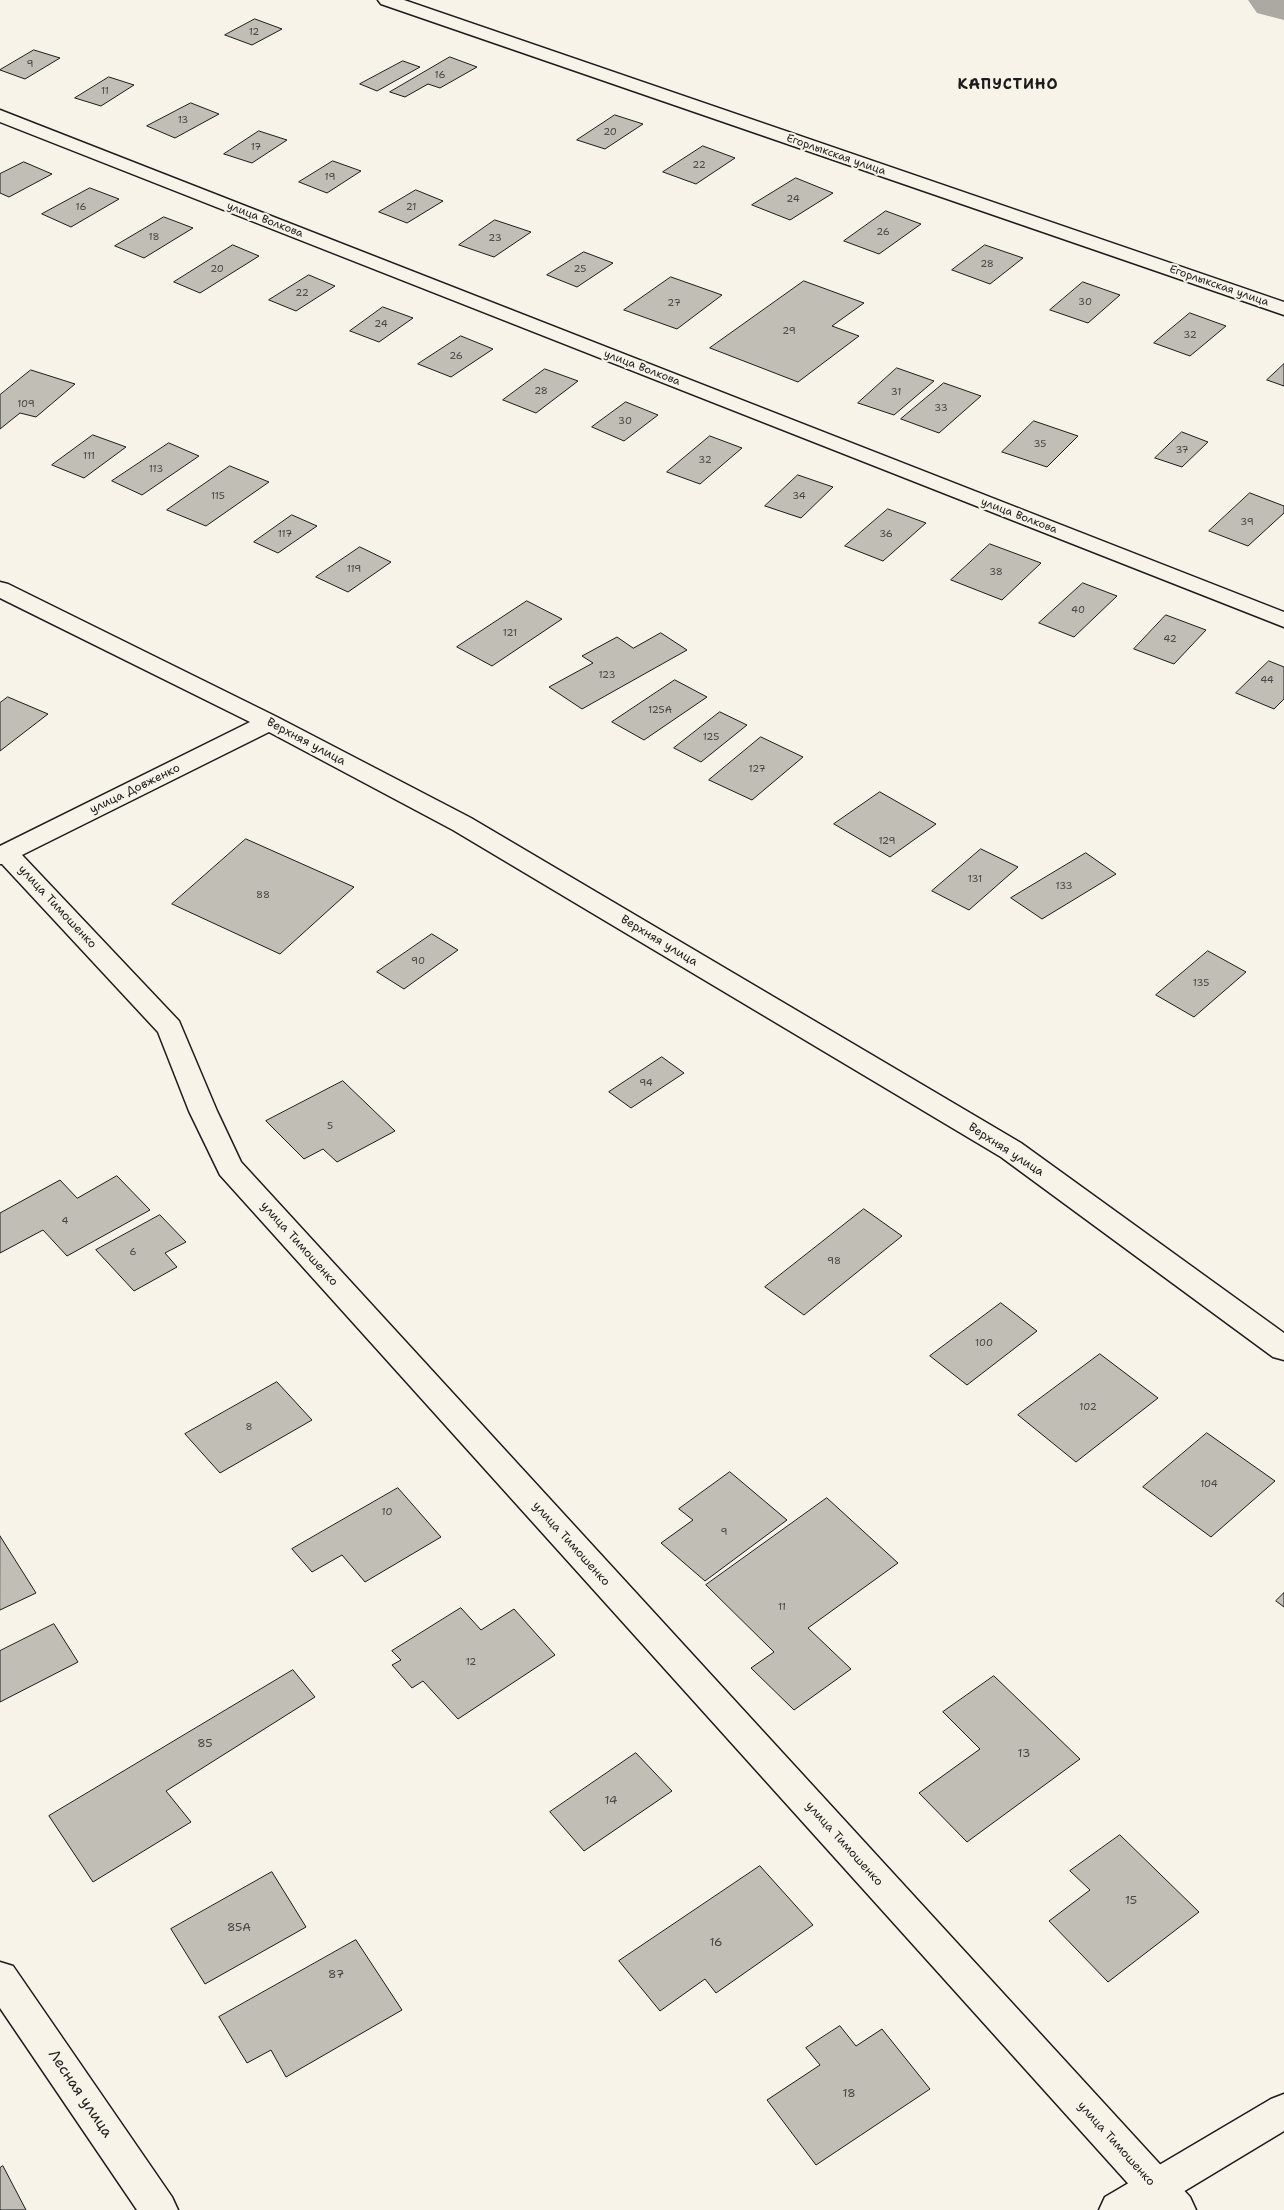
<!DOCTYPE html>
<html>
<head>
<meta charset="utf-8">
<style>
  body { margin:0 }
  canvas { display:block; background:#f7f3e8 }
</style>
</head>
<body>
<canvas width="1284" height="2210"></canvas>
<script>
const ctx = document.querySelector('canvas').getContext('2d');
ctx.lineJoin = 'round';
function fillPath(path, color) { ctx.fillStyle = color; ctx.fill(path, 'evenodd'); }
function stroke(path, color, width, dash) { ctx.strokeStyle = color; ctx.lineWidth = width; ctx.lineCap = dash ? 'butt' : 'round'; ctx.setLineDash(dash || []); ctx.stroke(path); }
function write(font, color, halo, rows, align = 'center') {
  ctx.font = font + ' "Shantell Sans",sans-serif'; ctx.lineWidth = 4.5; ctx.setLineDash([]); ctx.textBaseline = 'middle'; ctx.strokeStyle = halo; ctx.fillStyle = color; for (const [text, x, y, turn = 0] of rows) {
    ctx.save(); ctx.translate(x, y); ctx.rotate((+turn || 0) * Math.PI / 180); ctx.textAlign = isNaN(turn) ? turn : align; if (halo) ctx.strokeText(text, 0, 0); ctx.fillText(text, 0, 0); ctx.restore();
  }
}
fillPath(new Path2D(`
  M1248,0H1284V20L1257,13Z`), '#aca9a2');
const building = new Path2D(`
  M255,19L282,29L252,45L225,35Z
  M34,50L60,58L25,79L0,70Z
  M450,57L477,67L440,88L428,84L405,97L390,92Z
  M403,61L420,67L377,91L360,84Z
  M109,77L134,85L101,106L75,98Z
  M191,103L219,114L175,138L147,126Z
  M615,115L643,124L605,149L577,140Z
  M259,131L287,140L252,163L224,154Z
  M703,146L735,158L696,184L663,172Z
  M333,161L361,171L327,193L299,182Z
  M24,162L52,174L9,197L0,193V174Z
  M796,178L833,193L790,220L752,205Z
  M90,188L119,199L71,227L42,214Z
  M416,190L443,201L407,223L379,212Z
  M886,211L921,224L879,254L844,241Z
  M164,217L193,228L144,258L115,246Z
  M495,220L531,232L494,257L459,245Z
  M233,245L259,256L200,293L174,282Z
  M985,245L1023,258L990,284L952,270Z
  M584,252L613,263L577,287L547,275Z
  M309,275L335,286L296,311L269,300Z
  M671,277L722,295L677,329L624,310Z
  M804,281L864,303L832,326L859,336L798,382L710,348Z
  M1083,282L1120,295L1088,323L1050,310Z
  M383,307L413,318L379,342L350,331Z
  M1190,313L1226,326L1190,356L1154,343Z
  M461,336L493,349L451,377L418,364Z
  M1284,364V386L1267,380Z
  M897,368L934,381L894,415L858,403Z
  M545,369L578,381L536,413L503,400Z
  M31,370L75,384L36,417L20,413L0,429V395Z
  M944,383L981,396L939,433L901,419Z
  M626,402L658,415L624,441L592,427Z
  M1034,421L1078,436L1047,467L1002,452Z
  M1182,432L1208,442L1182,467L1155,458Z
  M93,435L126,447L84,478L52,465Z
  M710,436L742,448L700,484L667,472Z
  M169,443L199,456L142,495L112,481Z
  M230,466L269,482L206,526L167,510Z
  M798,475L833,487L801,518L765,506Z
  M1250,493L1284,506V513L1248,546L1209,531Z
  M888,509L926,523L883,561L845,546Z
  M292,515L317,526L278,553L254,542Z
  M990,544L1041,563L1002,600L951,580Z
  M360,547L391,562L348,592L316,577Z
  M1083,583L1117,596L1074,637L1039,623Z
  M527,601L562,619L492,666L457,647Z
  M1166,615L1206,630L1174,664L1134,649Z
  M661,633L687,650L582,709L549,687L593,663L582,656L617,637L633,648Z
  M1269,661L1284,667V699L1274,709L1236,693Z
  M675,680L707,697L644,740L612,722Z
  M8,697L48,714L0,751V703Z
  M720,712L747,725L701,762L674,748Z
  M761,737L803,757L752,800L709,780Z
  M880,792L936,824L890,857L834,824Z
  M246,839L354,887L280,954L172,904Z
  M981,849L1018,867L969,910L932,891Z
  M1086,853L1116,874L1042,919L1011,898Z
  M432,934L458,950L404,989L377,972Z
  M1208,951L1246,972L1194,1017L1156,995Z
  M662,1057L684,1073L631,1108L609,1092Z
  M343,1081L395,1131L337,1162L323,1149L304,1159L266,1121Z
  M117,1176L150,1210L67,1256L43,1230L0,1253V1213L60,1180L77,1198Z
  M864,1209L902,1236L804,1315L765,1287Z
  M160,1215L186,1242L165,1253L177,1267L134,1291L96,1250Z
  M1001,1303L1037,1331L967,1385L930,1356Z
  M1100,1354L1158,1398L1076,1462L1018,1415Z
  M277,1382L312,1420L220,1473L185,1434Z
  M1207,1433L1275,1481L1211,1537L1143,1487Z
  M730,1472L787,1520L705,1581L661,1543L693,1520L679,1509Z
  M398,1488L441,1537L365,1582L342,1555L312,1572L292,1549Z
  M827,1498L898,1563L808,1628L851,1669L794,1710L751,1668L774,1652L706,1585Z
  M0,1536L36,1593L0,1610Z
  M1284,1593V1607L1276,1601Z
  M461,1608L481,1630L514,1609L555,1655L458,1719L423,1681L412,1688L392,1665L401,1660L392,1651Z
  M54,1624L78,1662L0,1702V1651Z
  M293,1670L315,1697L166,1791L191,1822L93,1882L49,1816Z
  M994,1676L1080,1759L967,1842L919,1793L980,1749L943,1712Z
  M636,1753L672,1791L584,1851L550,1812Z
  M1120,1835L1199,1912L1108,1982L1049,1921L1090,1890L1070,1871Z
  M760,1866L813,1925L716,1993L705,1979L660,2011L619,1961Z
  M272,1872L306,1927L205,1984L171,1929Z
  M356,1940L402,2010L286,2077L271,2050L247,2063L219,2017Z
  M840,2026L856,2046L882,2029L930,2089L816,2165L767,2100L820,2065L806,2048Z
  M3,2166L26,2210H0V2168Z`);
fillPath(building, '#c0beb5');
stroke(building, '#1c1c1c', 1);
const minor = new Path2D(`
  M378,0H404L1284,302V315L381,4Z
  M0,110L1284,612V627L0,122Z
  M0,582L8,584L277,717L471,818L1021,1143L1284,1333V1360L1273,1357L1001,1157L453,830L269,732L22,855L179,1021L217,1111L241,1162L1190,2197L1196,2210H1152L220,1175L189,1111L158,1032L2,864H0V846L250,722L0,598Z
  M0,1962L13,1966L172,2197L178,2210H137L0,2008Z`);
const tertiary = new Path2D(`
  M1284,2094V2131L1153,2210H1099L1105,2197L1271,2099Z`);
stroke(minor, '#1c1c1c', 3);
stroke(tertiary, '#1c1c1c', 3);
fillPath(minor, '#f7f3e8');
fillPath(tertiary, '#f7f3e8');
write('10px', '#454442', null, [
  ["12",254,32],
  ["9",30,64],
  ["16",440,75],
  ["11",105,91],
  ["13",183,120],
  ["20",610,132],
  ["17",256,147],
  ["22",699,165],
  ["19",330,177],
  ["24",793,199],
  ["16",81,207],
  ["21",411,207],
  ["26",883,232],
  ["18",154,237],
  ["23",495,238],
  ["28",987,264],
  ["20",217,269],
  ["25",580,269],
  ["22",302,293],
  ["30",1085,302],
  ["27",674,303],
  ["24",381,324],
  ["29",789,331],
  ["32",1190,335],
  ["26",456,356],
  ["28",541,391],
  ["31",896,392],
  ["109",26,404],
  ["33",941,408],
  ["30",625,421],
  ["35",1040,444],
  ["37",1182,450],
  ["111",89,456],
  ["32",705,460],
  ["113",156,469],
  ["115",218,496],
  ["34",799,496],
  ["39",1247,522],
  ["117",285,534],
  ["36",886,534],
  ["119",354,569],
  ["38",996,572],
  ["40",1078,610],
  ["121",510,633],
  ["42",1170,639],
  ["123",607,675],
  ["44",1267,680],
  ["125А",660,710],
  ["125",711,737],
  ["127",757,769],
  ["129",887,841],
  ["131",975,879],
  ["133",1064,886],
  ["88",263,895],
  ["90",418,961],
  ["135",1201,983],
  ["94",646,1083],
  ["5",330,1126],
  ["4",65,1221],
  ["6",133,1252],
  ["98",834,1261],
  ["100",984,1343],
  ["102",1088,1407],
  ["8",249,1427],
  ["104",1209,1484],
  ["10",387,1512],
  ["9",724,1532],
  ["11",782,1607],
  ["12",471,1662]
]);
write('11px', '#1c1c1c', '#f7f3e8', [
  ["Егорлыкская улица",836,155,19],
  ["улица Волкова",265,220,21],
  ["Егорлыкская улица",1219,286,19],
  ["улица Волкова",642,368,21],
  ["улица Волкова",1019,516,21]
]);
write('12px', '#1c1c1c', '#f7f3e8', [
  ["Верхняя улица",306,742,28],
  ["улица Довженко",135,789,-26],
  ["улица Тимошенко",57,907,47],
  ["Верхняя улица",659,941,31],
  ["Верхняя улица",1006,1150,33],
  ["улица Тимошенко",299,1244,48],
  ["улица Тимошенко",571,1544,48],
  ["улица Тимошенко",844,1844,48],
  ["улица Тимошенко",1116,2144,48]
]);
write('12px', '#454442', null, [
  ["85",205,1744],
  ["13",1024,1754],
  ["14",611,1801],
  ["15",1131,1901],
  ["85А",239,1928],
  ["16",716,1943],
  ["87",336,1975],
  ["18",849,2094]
]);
ctx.letterSpacing = '1px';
write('bold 15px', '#1c1c1c', '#f7f3e8', [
  ["КАПУСТИНО",1008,85]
]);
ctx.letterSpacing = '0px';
write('15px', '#1c1c1c', '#f7f3e8', [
  ["Лесная улица",80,2094,56]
]);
</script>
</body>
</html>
